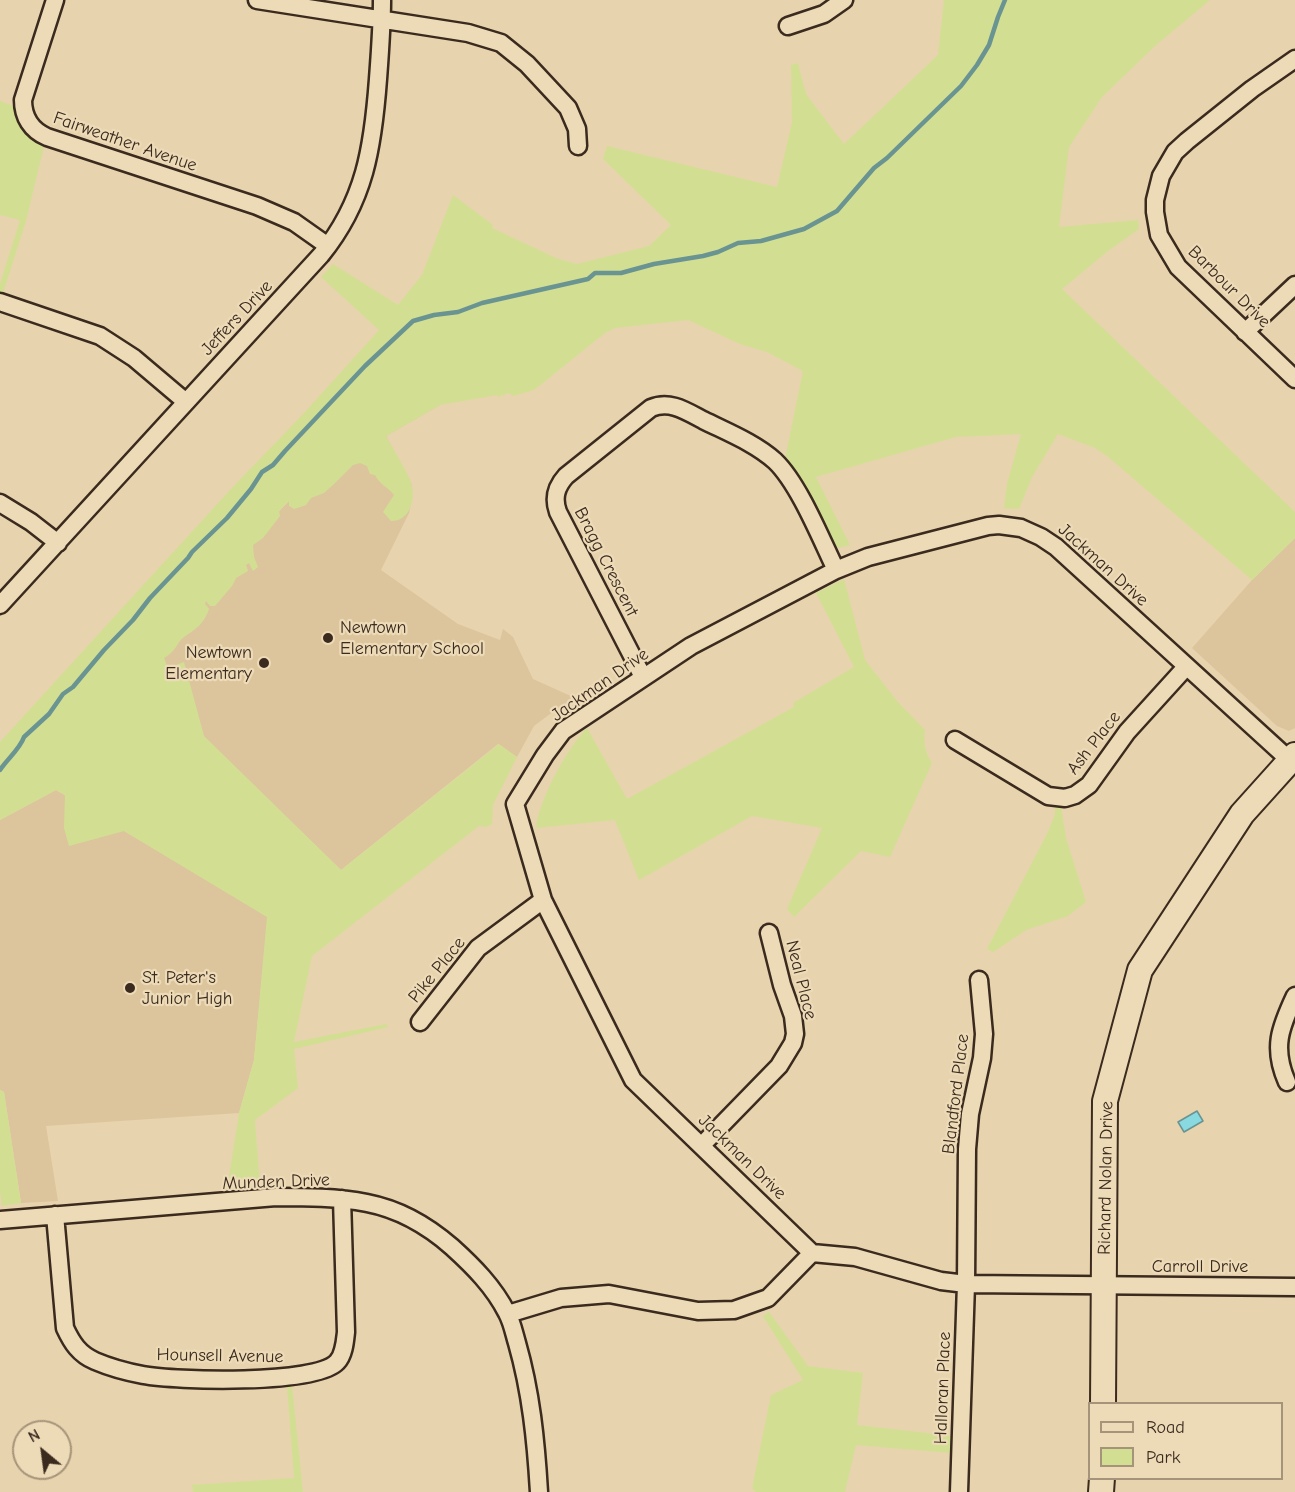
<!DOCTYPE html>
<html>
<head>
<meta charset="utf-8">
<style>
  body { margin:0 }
  #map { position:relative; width:1295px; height:1492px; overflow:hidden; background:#e7d3ad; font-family:"Comic Neue",sans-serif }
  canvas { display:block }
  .legend { position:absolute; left:1088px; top:1402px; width:195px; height:78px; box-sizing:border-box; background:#eddbb8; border:2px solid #a6947a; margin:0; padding:8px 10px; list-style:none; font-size:18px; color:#3b2a1e }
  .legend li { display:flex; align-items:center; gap:12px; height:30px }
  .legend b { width:30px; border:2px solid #a6947a }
  .north { position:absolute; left:12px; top:1420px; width:60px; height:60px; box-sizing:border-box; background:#eddbb8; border:2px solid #a6947a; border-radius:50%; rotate:331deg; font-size:16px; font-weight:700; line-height:24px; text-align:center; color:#3b2a1e }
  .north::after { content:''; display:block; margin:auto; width:21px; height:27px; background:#3b2a1e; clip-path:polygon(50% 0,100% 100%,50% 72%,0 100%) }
</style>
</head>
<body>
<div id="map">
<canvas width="1295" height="1492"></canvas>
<ul class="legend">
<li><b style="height:8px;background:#eddbb8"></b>Road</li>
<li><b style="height:16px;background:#d2df92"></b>Park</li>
</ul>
<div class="north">N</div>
</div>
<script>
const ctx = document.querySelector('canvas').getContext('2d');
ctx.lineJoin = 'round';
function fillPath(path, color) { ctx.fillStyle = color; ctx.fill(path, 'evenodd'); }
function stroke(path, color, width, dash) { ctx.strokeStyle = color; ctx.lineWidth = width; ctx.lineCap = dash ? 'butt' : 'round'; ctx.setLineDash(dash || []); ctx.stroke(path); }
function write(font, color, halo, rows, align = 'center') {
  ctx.font = font + ' "Comic Neue",sans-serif'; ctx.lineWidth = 4.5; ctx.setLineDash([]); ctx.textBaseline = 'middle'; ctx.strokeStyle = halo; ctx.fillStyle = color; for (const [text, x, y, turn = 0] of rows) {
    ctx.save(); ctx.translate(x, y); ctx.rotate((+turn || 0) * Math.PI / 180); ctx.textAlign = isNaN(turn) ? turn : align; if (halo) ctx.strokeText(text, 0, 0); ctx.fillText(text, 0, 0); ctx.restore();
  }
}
fillPath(new Path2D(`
  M440,405L386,436L412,485V499L409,513L381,570L458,624L500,640L503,629L513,637L533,679L573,697L572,702L558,708L534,726L517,757L498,744L341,870L133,668L371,413Z
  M1295,538V728L1289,731L1277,726L1192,648L1252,580Z
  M56,790L268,917L254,1060L239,1113L46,1126L58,1201L21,1203L4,1092L0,1090V820Z`), '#dcc59d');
fillPath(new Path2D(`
  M944,0H1210L1155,46L1102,97L1069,147L1059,227L1138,220L1139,229L1108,251L1062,289L1295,512V538L1252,580L1107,456L1095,448L1058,434L1032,477L1019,509L1004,508L1007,484L1021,434L956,437L816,477L850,545L838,548L832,541L805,488L785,459L803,371L767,352L740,344L688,320L615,328L605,333L534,390L513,396L509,393L498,397L497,395L440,405L386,436C392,448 409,473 412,486C415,502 409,521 391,521L383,512L394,495C388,487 379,484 375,475L370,474L367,466L360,463L353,465L334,484L324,493L311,498L306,505L294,509L289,506V501L279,511L280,516L263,538L253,545L254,557L258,567L253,571L249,563L246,565L248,571L236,578L232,586L215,606H210L206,601L205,604L209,609C204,624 196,629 184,637C176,643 177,651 164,658L168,668L184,662L204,736L341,870L499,744L517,757L493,805L492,824L486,827L479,826L312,956L294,1042L386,1024L388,1027L294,1049L298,1088L255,1120L260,1186L227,1189L239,1113L254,1060L267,917L124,831L69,846L64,828L65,795L56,790L0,820V742L229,491L305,412L379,330L321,277L333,264L398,305L422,275L453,195L493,225L492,228L556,258L577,264L649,246L671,225L603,159L607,146L777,187L792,122L791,65L798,63L806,94L844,144L938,55Z
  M0,101L14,106C16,125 27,138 44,146L26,221L3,293L0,292V284L20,220L0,215Z
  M844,579L865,660L897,701L925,730C923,743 925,752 932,763L890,857L861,851L794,917L787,909L822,828L752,816L639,880L615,820L536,828C539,800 567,748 587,728L627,799L794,707L793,703L854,667L816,593Z
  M1055,806L1061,807L1066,838L1086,902L1068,916L1026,930L993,952L987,949L1048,832L1055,814Z
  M0,1090L4,1092L21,1203L2,1206L0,1191Z
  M769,1312L808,1366L863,1373L857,1425L952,1436L951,1453L856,1445L845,1492H756L752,1488L771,1395L803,1380L763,1316Z
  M292,1385L303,1492H193L192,1485L294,1478L287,1386Z`), '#d2df92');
const water = new Path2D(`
  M1197,1111L1203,1121L1184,1132L1178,1122Z`);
fillPath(water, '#89dae0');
stroke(water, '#6a9492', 1.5);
stroke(new Path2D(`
  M0,770C7,759 20,749 24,737L49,714L63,694L73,687L104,650L133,620L150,598L188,558L192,552L227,518L251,489L262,472L273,465L285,451L365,366L413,321L434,315L458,312L482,303L588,279L595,273H621L654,264L703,256L718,252L738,243L761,241L804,229L837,211L874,168L887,158L961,86L977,65L989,45L998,17L1005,0`), '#6a9492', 4.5);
const minor = new Path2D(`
  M55,0L23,100C23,117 31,130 47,137L257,206L294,222L328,246
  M257,0L468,33L501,43L527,64L568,108L577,129L578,146
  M788,26L824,14L844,0
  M1295,59L1252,89L1187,141L1175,152L1161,176L1155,200V212L1159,235L1178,267L1295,379
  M0,302L100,336L134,358L186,402
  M1245,332L1295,285
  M0,503L31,522L58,543
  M0,605L321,255C365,201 373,147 378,79C380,52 382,26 382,0
  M643,677L558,512C553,498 556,487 566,476L651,408C670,400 686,411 703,420C727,432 755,443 775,461C799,484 821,539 836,570
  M955,740L1048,796L1065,798L1075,795L1089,785L1127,732L1186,667
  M1295,765L1056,547L1041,537L1021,528L999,525L988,526L868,557L836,570L691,646L563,731L545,755L515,804L543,900L633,1080L812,1253L855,1257L941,1281L966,1284L1295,1287
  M420,1022L478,948L543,900
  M1287,1082C1272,1048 1280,1028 1295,996
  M702,1145L779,1066L793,1043L795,1034L793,1016L782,985L769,933
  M55,1215L65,1328C72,1343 79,1354 95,1361C109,1367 127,1372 143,1375C175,1381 316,1385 337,1362C344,1355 345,1341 346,1332L342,1199
  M0,1220L276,1197C306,1197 337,1197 367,1203C398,1209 428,1226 452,1247C473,1266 494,1287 507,1313C512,1322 514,1333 517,1343C531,1392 536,1441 539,1492
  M508,1314L561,1298L609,1294L698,1311L734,1310L768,1298L812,1253
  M959,1492L966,1284L967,1149L970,1114L982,1058L984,1034L979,980`);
const secondary = new Path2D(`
  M1103,1404L1105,1101L1140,970L1242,814L1295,755
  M1101,1492L1102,1478`);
stroke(minor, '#3b2a1e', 21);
stroke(secondary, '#3b2a1e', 28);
stroke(minor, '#eddbb8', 16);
stroke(secondary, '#eddbb8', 24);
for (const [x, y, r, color] of [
  [328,638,6,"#3b2a1e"],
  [264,663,6,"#3b2a1e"],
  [130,988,6,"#3b2a1e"]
]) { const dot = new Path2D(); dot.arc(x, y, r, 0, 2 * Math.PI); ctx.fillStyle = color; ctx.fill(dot); stroke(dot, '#eddbb8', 2); }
write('18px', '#3b2a1e', '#eddbb8', [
  ["Fairweather Avenue",125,142,19],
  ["Barbour Drive",1229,287,45],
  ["Jeffers Drive",237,318,-47],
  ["Bragg Crescent",606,562,63],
  ["Jackman Drive",1103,565,42],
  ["Jackman Drive",600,685,-35],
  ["Ash Place",1094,743,-52],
  ["Pike Place",437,970,-51],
  ["Neal Place",801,980,76],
  ["Blandford Place",956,1094,-83],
  ["Jackman Drive",742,1157,44],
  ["Richard Nolan Drive",1106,1178,-89],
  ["Munden Drive",276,1182,-2],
  ["Carroll Drive",1200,1267],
  ["Hounsell Avenue",220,1356,1],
  ["Halloran Place",943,1388,-88]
]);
write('18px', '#3b2a1e', '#eddbb8', [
  ["Newtown",340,628],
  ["Elementary School",340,649],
  ["Newtown",252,653,"right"],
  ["Elementary",252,674,"right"],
  ["St. Peter's",142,978],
  ["Junior High",142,999]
], 'left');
</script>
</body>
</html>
